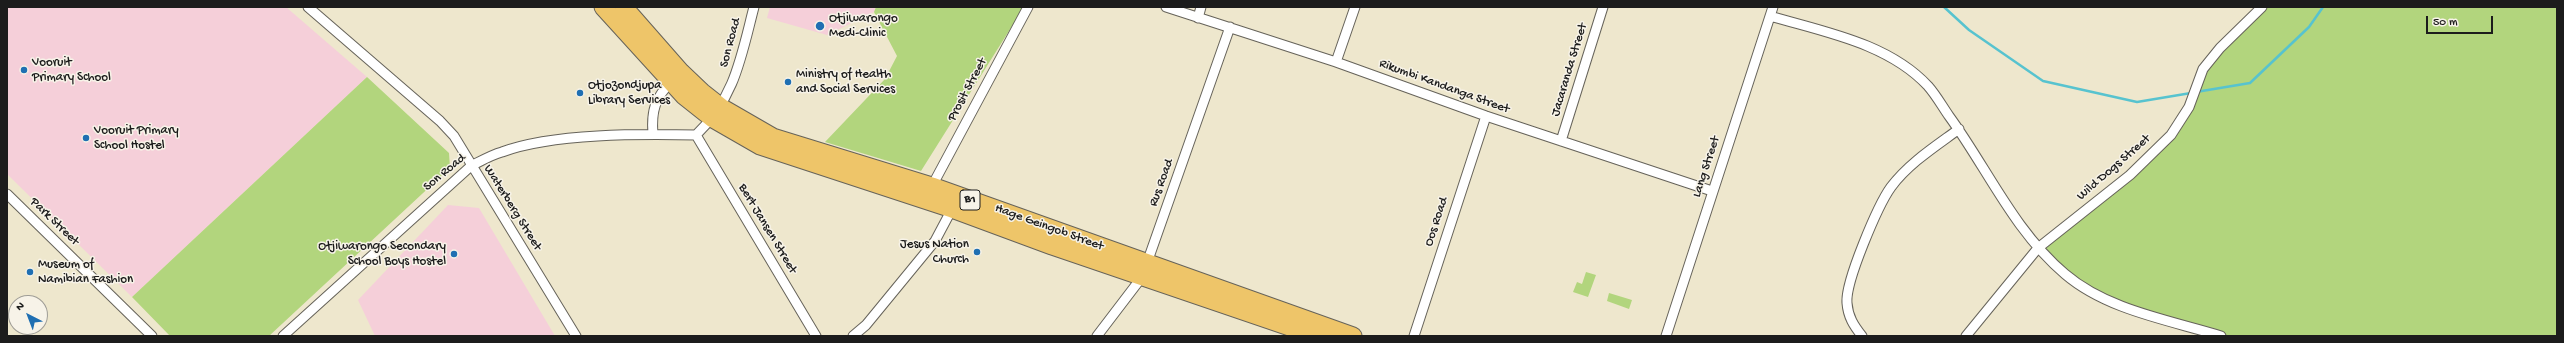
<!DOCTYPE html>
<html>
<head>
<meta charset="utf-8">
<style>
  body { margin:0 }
  #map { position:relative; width:2564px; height:343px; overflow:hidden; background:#eee7cd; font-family:"Gochi Hand",sans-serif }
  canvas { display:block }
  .frame { position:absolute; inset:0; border:8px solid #1c1c1c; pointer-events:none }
  .north { position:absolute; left:8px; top:295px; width:40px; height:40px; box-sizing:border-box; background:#f7f3e8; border:1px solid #9f9d96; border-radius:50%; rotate:318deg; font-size:11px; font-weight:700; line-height:16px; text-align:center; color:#1c1c1c }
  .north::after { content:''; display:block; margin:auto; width:14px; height:18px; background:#1f6fb2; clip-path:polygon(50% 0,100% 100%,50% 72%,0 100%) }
  .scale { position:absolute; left:2426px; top:16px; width:67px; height:18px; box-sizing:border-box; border:2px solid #1c1c1c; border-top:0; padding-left:5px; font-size:12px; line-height:14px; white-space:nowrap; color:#1c1c1c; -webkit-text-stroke:3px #f7f3e8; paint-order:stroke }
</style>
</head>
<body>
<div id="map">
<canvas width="2564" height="343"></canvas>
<div class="frame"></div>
<div class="north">N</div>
<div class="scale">50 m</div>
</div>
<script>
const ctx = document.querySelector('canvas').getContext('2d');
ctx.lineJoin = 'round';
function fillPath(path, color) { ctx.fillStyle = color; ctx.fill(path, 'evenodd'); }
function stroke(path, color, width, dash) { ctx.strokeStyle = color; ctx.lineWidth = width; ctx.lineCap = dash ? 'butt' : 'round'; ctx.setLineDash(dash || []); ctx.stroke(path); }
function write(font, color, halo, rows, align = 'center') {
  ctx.font = font + ' "Gochi Hand",sans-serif'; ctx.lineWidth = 3; ctx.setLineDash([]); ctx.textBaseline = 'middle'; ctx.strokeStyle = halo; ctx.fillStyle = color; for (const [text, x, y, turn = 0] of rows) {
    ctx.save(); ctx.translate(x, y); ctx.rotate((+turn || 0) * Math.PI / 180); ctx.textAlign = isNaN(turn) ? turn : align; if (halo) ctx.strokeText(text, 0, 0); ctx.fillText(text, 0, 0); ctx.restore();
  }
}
fillPath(new Path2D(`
  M7,7H286L367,77L132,297L7,174Z
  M770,7H876L874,12L827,35L767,18Z
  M448,205L479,208L555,336H375L358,300Z`), '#f5cfd9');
fillPath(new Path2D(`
  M876,7H1024L921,171L825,142L885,79L897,56L874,12Z
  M2262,7H2557V336H2221L2101,297L2038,248L2171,135L2203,69Z
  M367,77L449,153L450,168L269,336H170L132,297Z
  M1586,272L1596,275L1588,297L1573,292L1577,282L1582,284Z
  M1609,293L1632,300L1629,309L1607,301Z`), '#b2d57d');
stroke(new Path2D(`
  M1944,7L1969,30L2043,81L2137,102L2191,93
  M2196,92L2250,83L2309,27L2323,7`), '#57c3cf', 2.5);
const street = new Path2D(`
  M308,7L440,121L454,136L576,336
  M1166,7L1336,62L1486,116L1712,191
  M1770,16C1824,32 1888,43 1928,86C1936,95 1942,106 1949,116C1987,168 2014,231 2065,274C2107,310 2169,320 2221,336
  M1198,18L1201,7
  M1336,62L1355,7
  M653,134C651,111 655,97 673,80
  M696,135L816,336
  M1561,141L1603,7
  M932,186L1028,7
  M7,194L152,336
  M283,336L471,166C481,161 491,155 502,152C553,133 641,134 696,135C735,98 741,57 754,7
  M853,336L866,325L935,241L952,209
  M1097,336L1142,277L1230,27
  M1414,336L1486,116
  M1666,336L1773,7
  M1862,336C1854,326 1848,317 1847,303C1845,282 1878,205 1891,187C1909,163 1936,146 1959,129
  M1966,336L2038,248L2130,175L2171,135L2189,107L2203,69L2220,48L2262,7`);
const highway = new Path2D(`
  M603,7L684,96L713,119L760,146L952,209L1052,246L1316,336
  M624,7L681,72L702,92L721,107L773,137L932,186L1353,336`);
stroke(street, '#66635a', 11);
stroke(highway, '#66635a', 19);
stroke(street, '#fff', 9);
stroke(highway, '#eec569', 17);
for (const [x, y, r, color] of [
  [820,26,5,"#1f6fb2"],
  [24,70,4,"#1f6fb2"],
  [788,82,4,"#1f6fb2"],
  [580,93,4,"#1f6fb2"],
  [86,138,4,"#1f6fb2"],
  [977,252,4,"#1f6fb2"],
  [454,254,4,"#1f6fb2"],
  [30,272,4,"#1f6fb2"]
]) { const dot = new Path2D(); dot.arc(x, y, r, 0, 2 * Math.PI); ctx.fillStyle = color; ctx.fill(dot); stroke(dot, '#f7f3e8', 1.5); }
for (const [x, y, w] of [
  [970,200,20]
]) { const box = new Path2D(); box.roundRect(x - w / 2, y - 10, w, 20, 3); ctx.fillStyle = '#f7f3e8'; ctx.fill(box); stroke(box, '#1c1c1c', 1); }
write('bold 12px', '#1c1c1c', null, [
  ["B1",970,200]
]);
write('13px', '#1c1c1c', '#f7f3e8', [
  ["Otjiwarongo",829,19],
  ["Medi-Clinic",829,34],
  ["Vooruit",32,63],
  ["Primary School",32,78],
  ["Ministry of Health",796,75],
  ["and Social Services",796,90],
  ["Otjozondjupa",588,86],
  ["Library Services",588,101],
  ["Vooruit Primary",94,131],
  ["School Hostel",94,146],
  ["Jesus Nation",969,245,"right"],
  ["Church",969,260,"right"],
  ["Otjiwarongo Secondary",446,247,"right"],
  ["School Boys Hostel",446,262,"right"],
  ["Museum of",38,265],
  ["Namibian Fashion",38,280]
], 'left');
write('13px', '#1c1c1c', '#f7f3e8', [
  ["Son Road",731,43,-75],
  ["Jacaranda Street",1570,70,-73],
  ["Rikumbi Kandanga Street",1444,87,20],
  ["Prosit Street",968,90,-62],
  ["Lang Street",1707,167,-72],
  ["Wild Dogs Street",2114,168,-41],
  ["Son Road",445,173,-40],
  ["Rus Road",1162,183,-70],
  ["Waterberg Street",512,208,58],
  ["Park Street",54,222,44],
  ["Oos Road",1437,222,-72],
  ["Hage Geingob Street",1049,228,20],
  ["Bert Jansen Street",767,229,59]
]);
</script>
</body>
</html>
